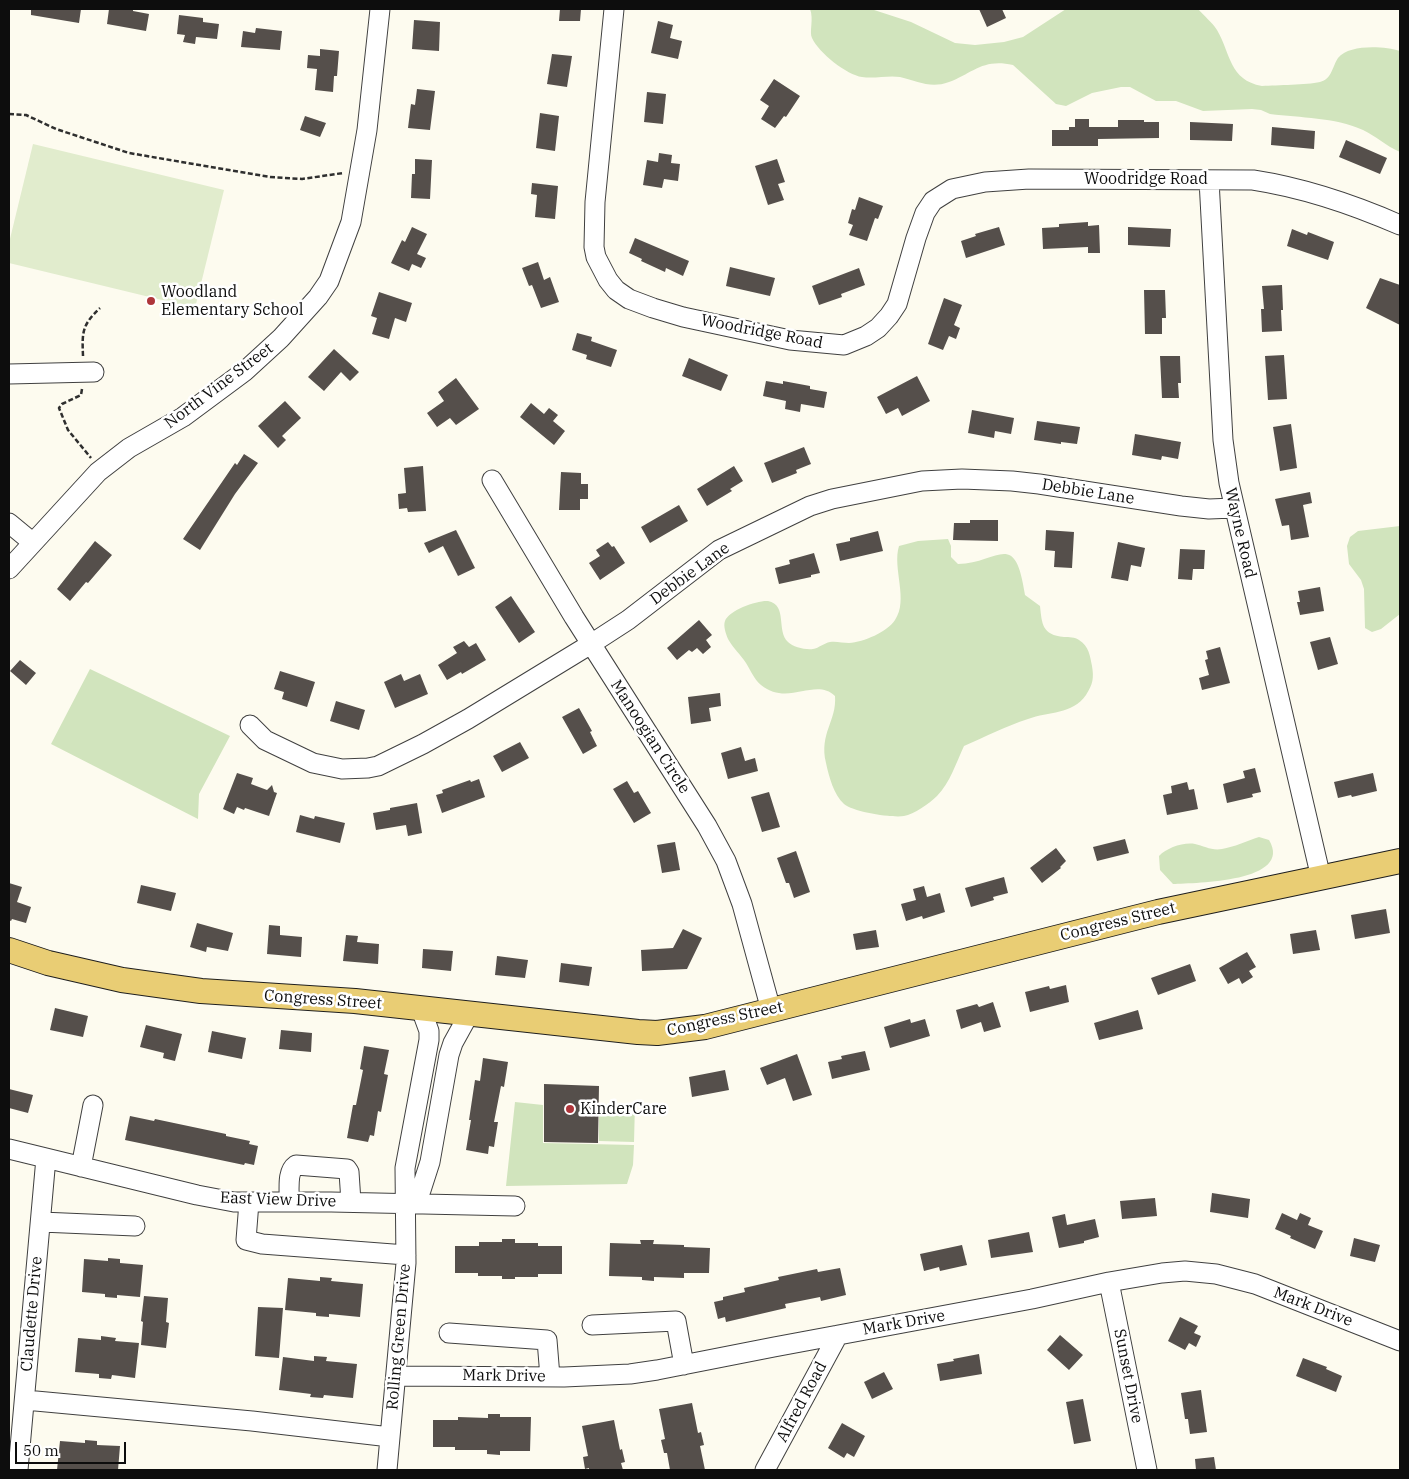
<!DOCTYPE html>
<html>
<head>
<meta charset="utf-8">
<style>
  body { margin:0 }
  #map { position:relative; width:1409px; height:1479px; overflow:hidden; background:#fdfbef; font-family:"IBM Plex Serif",serif }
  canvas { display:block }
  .frame { position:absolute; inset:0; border:10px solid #0d0d0d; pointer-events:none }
  .scale { position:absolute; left:15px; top:1442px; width:111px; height:22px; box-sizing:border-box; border:2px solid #0d0d0d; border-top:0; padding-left:6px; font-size:15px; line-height:18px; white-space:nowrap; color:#0d0d0d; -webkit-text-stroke:4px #fff; paint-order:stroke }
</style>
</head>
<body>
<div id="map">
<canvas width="1409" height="1479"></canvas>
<div class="frame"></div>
<div class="scale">50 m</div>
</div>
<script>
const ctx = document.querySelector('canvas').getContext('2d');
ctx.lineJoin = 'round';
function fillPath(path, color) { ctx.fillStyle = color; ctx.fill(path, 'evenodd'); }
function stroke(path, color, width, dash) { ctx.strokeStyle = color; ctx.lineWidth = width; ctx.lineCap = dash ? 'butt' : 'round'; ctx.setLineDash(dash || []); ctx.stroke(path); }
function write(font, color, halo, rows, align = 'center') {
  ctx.font = font + ' "IBM Plex Serif",serif'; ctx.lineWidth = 5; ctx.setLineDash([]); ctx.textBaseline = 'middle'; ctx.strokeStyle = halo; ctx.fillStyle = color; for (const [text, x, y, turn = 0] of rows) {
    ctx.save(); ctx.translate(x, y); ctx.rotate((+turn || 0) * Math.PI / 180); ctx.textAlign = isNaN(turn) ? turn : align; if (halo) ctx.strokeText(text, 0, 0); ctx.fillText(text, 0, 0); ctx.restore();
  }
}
fillPath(new Path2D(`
  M810,9H871L911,22L955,43L975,45L1004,42L1023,37L1066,9H1198C1204,16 1212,22 1217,30C1231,54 1229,80 1262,86C1278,85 1306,85 1320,82C1332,79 1332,67 1338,58C1349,44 1384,46 1400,51V152C1386,146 1376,136 1363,130C1334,117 1301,118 1270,114L1261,110L1252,109L1203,111L1176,101H1156L1130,87H1121L1092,93L1066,106L1056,104L1013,65C983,58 973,73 949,82C930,89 918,81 900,77C888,75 875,79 862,77C847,75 819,53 812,38C809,32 814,19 810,9Z
  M1400,526V614L1381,629L1372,632L1365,628L1364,589L1361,580L1349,564L1347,546L1350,537L1358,531Z
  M948,539L951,546V557L958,564C999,563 1015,528 1025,595L1040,606C1042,624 1042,635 1064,637C1069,637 1075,637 1079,640C1089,646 1090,656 1092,666C1094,678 1093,684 1086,695C1072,715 1049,711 1028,719C1006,726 985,737 964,746C956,763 950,783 937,796C929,804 914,814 904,816C892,818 853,812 844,804C834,795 829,777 826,763C819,733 837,721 835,696C815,677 788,707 761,685C754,679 751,671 746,663C741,655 733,648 728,639C726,634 723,626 725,621C729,610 758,600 768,601C788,605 776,631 788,642C793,647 805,650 813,649C819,648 824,643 830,642C836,641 843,643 849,643C864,642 887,632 895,620C909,600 892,568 899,546L918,541Z
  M90,669L230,736L199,794L198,819L51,744Z
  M1259,837L1269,840C1294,882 1196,883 1173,884L1160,870L1159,856C1167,848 1183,842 1195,844C1204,846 1212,851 1222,849C1234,847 1247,841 1259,837Z
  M515,1102L543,1105V1143L634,1145L633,1165L627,1184L506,1186Z
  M599,1104H635L634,1142L599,1141Z`), '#d1e4bd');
fillPath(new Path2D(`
  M33,144L224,190L195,308L9,263V243Z`), '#e1eccd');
fillPath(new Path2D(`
  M31,9H81L79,23L31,15Z
  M109,9H133V11L149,14L146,31L107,24Z
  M560,9H581L580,21H559Z
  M979,9H1002L1006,18L987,27Z
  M179,15L203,18V22L219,24L217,39L196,37L195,44L183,42L185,35L177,34Z
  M414,20L440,22L439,51L412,49Z
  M658,21L673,25L670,38L682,41L678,59L651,53Z
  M256,28L282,31L280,50L241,47L243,31L255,33Z
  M320,49L339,51L337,76H334L333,92L315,90L317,69L307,68L308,55L320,56Z
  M552,54L572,56L567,87L547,84Z
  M774,79L800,96L786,117L784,116L775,128L761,119L769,106L760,100Z
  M417,89L435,91L430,130L408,128L411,104L415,105Z
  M647,92L666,94L663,124L644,122Z
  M540,113L559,116L555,151L536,148Z
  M305,116L326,123L320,137L300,130Z
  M1075,119H1089V127H1118V120H1144V122H1159V138L1098,139V146H1052V130H1069V127H1075Z
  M1190,122L1233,124L1232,141L1190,140Z
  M1272,127L1315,131L1314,149L1271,145Z
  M1346,140L1387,158L1380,174L1339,157Z
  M659,153L672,155L671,163L680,164L678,181L664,179L662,188L643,185L647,160L658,162Z
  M415,159L432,160L430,199L411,198L412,174H415Z
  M777,159L785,182L778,184L784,200L768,205L755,166Z
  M532,183L558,186L555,219L535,217L537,195L531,194Z
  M859,197L883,206L878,219L875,218L867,241L849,235L853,225L848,223L852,209L855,210Z
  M1088,222V226L1099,225L1100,253H1088V247L1043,249L1042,228L1059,227V224Z
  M412,227L427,234L417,254L426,258L421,268L412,264L409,271L391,263L402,240L405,242Z
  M999,227L1005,245L966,258L961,241L976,236L975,234Z
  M1128,227L1171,229L1170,247L1128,245Z
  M1292,229L1307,235L1308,232L1334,242L1328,260L1287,246Z
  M635,238L689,261L683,276L666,268L665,272L641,261L642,259L629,253Z
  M538,262L544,280L550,277L559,302L541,308L532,285L529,286L522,268Z
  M730,267L775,278L770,296L726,286Z
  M859,268L865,285L841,294L842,297L819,305L812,286Z
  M1380,278L1400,285V325L1366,308Z
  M1282,285L1283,310H1281L1282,331L1262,332L1261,309H1264L1262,286Z
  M1144,290H1165L1166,318H1162V334H1145Z
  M379,292L412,303L406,322L395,318L389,339L372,334L377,318L371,316Z
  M944,298L962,305L954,325L960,328L956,339L949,336L943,350L928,344Z
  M577,333L592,337L591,341L617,350L611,367L586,359L587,355L572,350Z
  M334,349L359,372L350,381L341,372L324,391L308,377Z
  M1284,355L1287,399L1268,400L1265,356Z
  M1160,356H1180L1181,383H1178L1179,398H1162Z
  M689,358L728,375L721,391L682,376Z
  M917,376L930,401L902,416L898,408L886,414L877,397Z
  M456,378L479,409L456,425L450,418L437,427L427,413L444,401L438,392Z
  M766,381L783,384V381L810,386V389L827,392L824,408L801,404L800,412L785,409L786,401L763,396Z
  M285,401L301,418L282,436L286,440L278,448L258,426Z
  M531,403L544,414L549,408L558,415L553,421L565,431L554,445L520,417Z
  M972,410L1014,418L1011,434L995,431L994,438L968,433Z
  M1037,421L1080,427L1077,444L1061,442V444L1034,440Z
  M1291,424L1297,468L1280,471L1273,427Z
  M1135,434L1181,442L1178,459L1162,456L1161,460L1132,455Z
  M804,447L811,464L796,470L797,473L772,483L764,463Z
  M244,454L258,463L235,494L200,550L183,539L235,463L237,465Z
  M423,466L426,511L408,512L407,508L399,509L398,494L406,493L404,468Z
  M734,466L743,481L730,489L732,491L707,506L697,489Z
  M561,472L581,473V484H588V499H580V510H559Z
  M1310,492L1312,503L1303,505L1309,537L1291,540L1289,525L1282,526L1275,499Z
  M679,505L688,521L650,543L641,527Z
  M970,520H998V541L953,540L954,523H970Z
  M456,530L475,568L458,576L443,546L429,553L424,543Z
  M1046,530L1074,532L1072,568L1054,567L1055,551L1045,550Z
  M878,531L883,551L840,561L836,544L850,541V538Z
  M95,541L112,555L88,583L86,582L70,601L57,589Z
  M608,542L612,547L614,546L625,563L600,580L589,563L600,556L596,550Z
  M1118,542L1145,548L1141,567L1131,565L1128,581L1111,578Z
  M1180,549L1205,550L1204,569H1193L1192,580L1178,579Z
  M814,553L820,573L811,575V577L779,584L775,568L790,564L789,560Z
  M1320,587L1324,611L1300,615L1297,602H1300L1298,591Z
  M511,596L535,632L519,643L495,607Z
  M699,620L712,635L706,640L711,647L703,654L697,648L692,652L689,650L677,660L667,648Z
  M1330,637L1338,664L1318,670L1310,642Z
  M464,641L469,647L476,643L486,660L462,674L461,672L447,680L438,665L457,653L453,647Z
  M1220,647L1230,683L1202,690L1199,678L1209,675L1205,660L1208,659L1206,651Z
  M20,660L36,673L26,685L10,671Z
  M280,671L315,682L307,707L282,699L284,692L274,689Z
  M401,674L404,681L420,674L428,694L395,708L384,682Z
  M720,693L721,706L709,708L711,721L691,724L688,697Z
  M336,701L365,710L359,730L330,721Z
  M579,708L592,731L590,732L597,746L583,754L562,717Z
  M520,742L529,758L502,772L493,756Z
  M741,747L745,761L755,758L758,771L728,779L721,753Z
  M1255,768L1261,792L1252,794L1253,797L1227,803L1223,784L1245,778L1243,771Z
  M237,773L253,778L251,784L267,790L272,785L274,792L277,793L269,816L245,808L244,810L237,807L234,814L223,809Z
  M1373,773L1377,791L1352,797L1351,795L1338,798L1334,782Z
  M479,779L485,797L442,813L436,795L443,793L442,790L470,780L471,782Z
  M627,781L634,793L638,791L651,813L634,823L613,789Z
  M1187,782L1189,790L1194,789L1198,809L1167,815L1163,795L1172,793L1171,786Z
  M769,792L780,827L762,832L751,797Z
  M417,803L422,833L408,836L406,825L376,830L373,813L390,810V808Z
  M300,815L314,819L315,816L345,823L340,843L296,832Z
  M1125,839L1129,853L1097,861L1093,847Z
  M675,842L680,870L662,873L657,845Z
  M1056,848L1066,861L1060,867L1061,868L1042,883L1030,868Z
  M796,851L810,892L794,898L789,883H786L777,858Z
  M1004,877L1008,893L993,897L994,900L971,907L965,888Z
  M9,883L22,887L17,902L31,907L26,923L12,919L11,921L9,920Z
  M141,885L176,893L171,911L137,903Z
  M924,886L927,897L940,893L945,912L923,919L922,916L906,921L901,904L916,900L913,889Z
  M1386,909L1390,933L1355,939L1351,915Z
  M197,923L233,933L228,951L207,947L206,952L190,947Z
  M269,925L280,926V935L302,937L301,957L267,954Z
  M683,929L702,938L687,969L642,971L641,950L673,948Z
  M876,930L879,947L856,950L853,934Z
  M1316,930L1320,950L1293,954L1290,934Z
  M346,935L358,936L357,942L379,944L378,964L343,961Z
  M423,949L453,951L451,971L422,968Z
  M1247,952L1256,967L1249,971L1253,977L1242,984L1239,978L1228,984L1219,968Z
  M497,956L528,960L525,978L495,975Z
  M561,963L592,967L589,986L559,982Z
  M1190,964L1196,981L1158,995L1151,978Z
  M1066,985L1069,1002L1030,1012L1025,992L1049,986L1050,989Z
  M993,1002L1001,1027L984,1032L981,1022L961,1029L956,1010L977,1004L979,1007Z
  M55,1008L88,1016L83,1037L50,1030Z
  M1138,1010L1143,1029L1099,1040L1094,1023Z
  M910,1019L911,1023L925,1019L930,1036L890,1048L884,1027Z
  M146,1025L182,1034L175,1061L163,1058L164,1053L140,1047Z
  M281,1030L312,1033L311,1052L279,1049Z
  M212,1031L246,1038L242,1059L208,1052Z
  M364,1046L389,1050L384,1074L388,1075L381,1112L378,1111L374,1136L370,1135L368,1142L347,1138L353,1105H356L363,1070L360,1069Z
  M865,1051L870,1070L832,1079L828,1062L842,1059L841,1056Z
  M797,1054L812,1095L793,1101L785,1078L767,1085L760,1068Z
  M483,1058L508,1062L504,1087L501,1086L494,1122H498L494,1147L489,1146L488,1154L466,1150L471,1120H469L475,1080L480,1081Z
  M725,1070L729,1090L692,1097L689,1077Z
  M544,1084L599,1086L598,1143L544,1142Z
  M9,1089L33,1095L28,1113L9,1108Z
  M130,1116L154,1121L155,1119L226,1134V1136L250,1141L249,1144L258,1146L254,1165L245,1163L244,1165L125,1140Z
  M1212,1193L1250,1199L1248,1218L1210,1212Z
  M1155,1198L1157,1216L1122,1219L1120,1201Z
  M1282,1213L1297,1220L1300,1213L1311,1218L1308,1225L1323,1231L1315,1249L1290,1238L1291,1236L1275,1229Z
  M1065,1214L1067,1225L1095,1219L1099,1237L1084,1241V1243L1059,1248L1052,1217Z
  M1029,1232L1033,1252L991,1258L988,1240Z
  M1354,1238L1380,1245L1375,1262L1350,1256Z
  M502,1239H515V1243H538V1246H562V1274H538V1277H515V1279H502V1276H478V1273H455V1246H479V1242H502Z
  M640,1240H654L653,1244L684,1245V1247L710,1248L709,1273H684V1278L654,1277V1281L642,1280V1277L609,1276L610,1243L641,1244Z
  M962,1245L967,1265L940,1271L939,1267L924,1271L920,1254Z
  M108,1258L120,1259V1263L143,1265L140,1297L117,1295V1298L105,1297V1294L82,1292L84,1259L108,1261Z
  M840,1268L846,1295L821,1301L820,1297L785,1304L786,1308L726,1322L725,1317L718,1319L714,1302L723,1300V1297L745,1292L744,1288L779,1280L778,1277L817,1269L818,1272Z
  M320,1277L332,1278L331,1281L363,1284L360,1317L329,1314V1317L316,1316V1313L285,1310L288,1278L320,1281Z
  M144,1296L168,1298L166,1322L169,1323L166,1348L141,1345L143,1322L141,1321Z
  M258,1307L283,1308L279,1358L255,1356Z
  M1180,1317L1198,1326L1194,1333L1201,1336L1196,1347L1189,1343L1185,1350L1168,1341Z
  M1060,1335L1083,1355L1069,1370L1047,1350Z
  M101,1336L116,1338L115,1341L139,1343L135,1378L112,1375L111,1379L99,1378V1374L75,1372L78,1338L101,1340Z
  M979,1354L982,1374L940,1381L937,1364L954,1361L953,1359Z
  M314,1356L327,1357L326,1361L357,1364L353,1398L324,1395L323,1398L310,1397L311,1394L279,1390L283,1357L314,1361Z
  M1303,1358L1327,1367L1326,1369L1342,1376L1336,1392L1296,1376Z
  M884,1372L893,1389L872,1399L864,1382Z
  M1201,1390L1207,1432L1190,1434L1188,1419H1185L1181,1393Z
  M1083,1399L1091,1441L1074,1444L1066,1402Z
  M692,1403L698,1433L701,1432L704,1445L700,1446L705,1470H670L667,1453H664L661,1440L665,1439L659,1409Z
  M488,1414H500V1417H531L530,1451H500V1455L487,1454V1450H455V1447H433V1420H458V1417L488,1418Z
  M614,1420L620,1450L622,1449L625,1462L621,1463L623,1470H589V1468L585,1469L583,1457L588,1456L582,1426Z
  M842,1423L865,1436L854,1457L847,1453L844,1458L828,1448Z
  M85,1440L97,1441V1445L120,1446L118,1470H57L60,1441L85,1443Z
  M1214,1457L1216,1470H1196L1195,1459Z`), '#554f4b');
const minor = new Path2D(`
  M614,9L595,202L594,247L596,257L608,280L616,290L629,299L653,308L683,317L790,340L844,345L866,336L878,328L889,316L897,304L916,238L925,213L933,201L952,189L985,182L1029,179L1253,180C1305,188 1352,204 1400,225
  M1209,180L1223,440L1229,483L1321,878
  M9,374L94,372
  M492,480L574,617L707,826L726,861L742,904L771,1010
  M9,523L32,542
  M9,569L98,472L129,448L183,417L245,371L281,338L318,297L329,281L351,222L367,130L380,9
  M250,725L265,740L313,763L342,769L368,768L378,766L423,744L468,719L591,644L628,620L719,550L810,506L832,499L922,481L962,479L1012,481L1039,484L1181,506L1209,509L1234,508
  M9,1149L197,1195L234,1202H331L515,1206
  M81,1167L93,1105
  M249,1202L246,1240L262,1244L406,1255
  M289,1202C290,1191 286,1172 296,1165L347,1169L349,1172L351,1202
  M405,1204L416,1196L421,1190L430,1162L449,1055L453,1043L469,1014
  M41,1222L135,1226
  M1109,1282L1147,1470
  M592,1325L676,1321L684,1365
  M449,1333L547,1340L550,1377
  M396,1376L564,1377L630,1374L657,1370L774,1347L1032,1299L1109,1282L1162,1273L1185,1271L1216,1274L1255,1284L1400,1341
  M25,1400L252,1421L390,1437
  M18,1470L46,1158
  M387,1470L406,1263L405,1168L429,1040V1031L421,1009
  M765,1470L838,1335`);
const major = new Path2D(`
  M9,950L48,963L122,980L201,991L355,1001L638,1032L657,1033L705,1027L1158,912L1400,861`);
stroke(minor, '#404040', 21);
stroke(major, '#1e1e1e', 26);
stroke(new Path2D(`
  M9,114L26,115L56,129L129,153L270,177L302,179L343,173
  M83,356C82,332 82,325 100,308
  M82,389L81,395L62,404L59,408L68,430L91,458`), '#2f2f2f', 2.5, [5, 2.5]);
stroke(minor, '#fff', 19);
stroke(major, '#e9cd74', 24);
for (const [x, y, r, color] of [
  [151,301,5,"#ae353a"],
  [570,1109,5,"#ae353a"]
]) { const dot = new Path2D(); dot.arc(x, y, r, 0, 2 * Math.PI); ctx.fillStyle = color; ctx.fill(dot); stroke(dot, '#fff', 2); }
write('16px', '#0d0d0d', '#fff', [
  ["Woodridge Road",1146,179],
  ["Woodridge Road",762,332,11],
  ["North Vine Street",219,386,-37],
  ["Debbie Lane",1088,492,9],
  ["Wayne Road",1240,533,77],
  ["Debbie Lane",690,574,-36],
  ["Manoogian Circle",650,737,57],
  ["Congress Street",1118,922,-14],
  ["Congress Street",323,1000,4],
  ["Congress Street",725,1019,-12],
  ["East View Drive",278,1200,2],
  ["Mark Drive",1313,1307,21],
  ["Claudette Drive",32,1314,-85],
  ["Mark Drive",904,1323,-10],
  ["Rolling Green Drive",399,1337,-85],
  ["Mark Drive",504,1376,1],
  ["Sunset Drive",1128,1376,79],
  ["Alfred Road",802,1402,-62]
]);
write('16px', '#0d0d0d', '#fff', [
  ["Woodland",161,292],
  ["Elementary School",161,310],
  ["KinderCare",580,1109]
], 'left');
</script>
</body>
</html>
